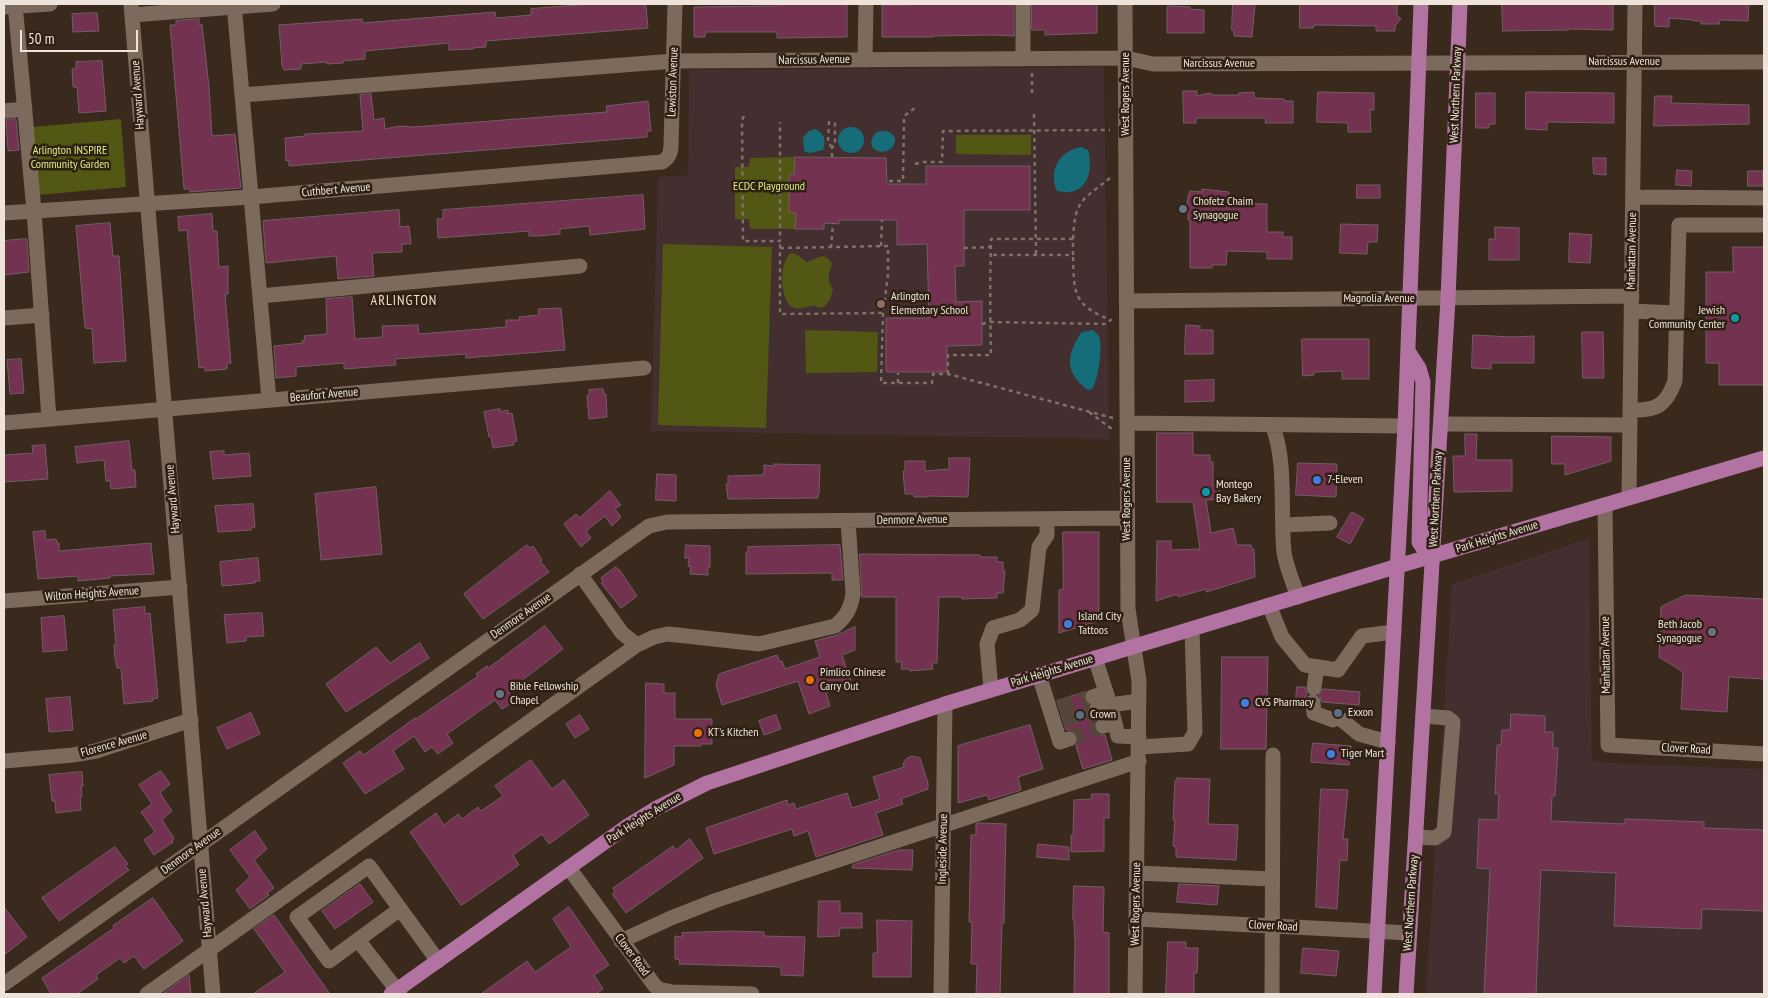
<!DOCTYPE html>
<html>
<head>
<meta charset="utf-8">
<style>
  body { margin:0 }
  #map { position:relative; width:1768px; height:998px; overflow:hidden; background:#392a1d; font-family:"PT Sans Narrow",sans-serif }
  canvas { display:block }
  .frame { position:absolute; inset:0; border:5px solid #eee4dc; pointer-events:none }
  .scale { position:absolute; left:20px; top:30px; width:118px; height:22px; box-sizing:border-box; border:2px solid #eee4dc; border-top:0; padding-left:6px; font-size:15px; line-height:18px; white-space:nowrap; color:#eee4dc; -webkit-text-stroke:4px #2e2013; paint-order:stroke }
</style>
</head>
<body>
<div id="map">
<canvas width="1768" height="998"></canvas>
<div class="frame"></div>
<div class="scale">50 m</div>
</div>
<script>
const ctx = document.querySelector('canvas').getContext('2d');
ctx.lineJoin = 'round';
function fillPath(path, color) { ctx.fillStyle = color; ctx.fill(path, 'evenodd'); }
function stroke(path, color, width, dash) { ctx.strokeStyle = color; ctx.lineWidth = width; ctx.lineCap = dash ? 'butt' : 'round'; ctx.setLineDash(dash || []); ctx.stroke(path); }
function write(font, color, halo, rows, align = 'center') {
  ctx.font = font + ' "PT Sans Narrow",sans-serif'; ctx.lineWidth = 5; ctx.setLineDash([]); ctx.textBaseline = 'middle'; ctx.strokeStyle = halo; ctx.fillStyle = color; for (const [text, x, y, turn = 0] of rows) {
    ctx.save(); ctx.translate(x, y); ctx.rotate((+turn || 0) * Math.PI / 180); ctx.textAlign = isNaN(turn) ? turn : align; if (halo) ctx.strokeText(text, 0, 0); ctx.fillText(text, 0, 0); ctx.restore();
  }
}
fillPath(new Path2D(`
  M1104,67L1109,439L651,431L658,177L688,175L689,70Z
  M1589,538L1592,761L1625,764L1764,769V994H1426L1452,584Z`), '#432f2f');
fillPath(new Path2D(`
  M121,119L126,187L38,195L33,127Z
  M956,135H1031V155L956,154Z
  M795,157L794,174H789V212L796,213L795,229H750L749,219H735V167H749L750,158Z
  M663,244L772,247L766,428L658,425Z
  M791,253L796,254L807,262C818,259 823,250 832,263C829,275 826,279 833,289C831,297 829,304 822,308C818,308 814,305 811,306C805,307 798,311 792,307C779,298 779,261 791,253Z
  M805,330L878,332L877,372L806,373Z`), '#525713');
fillPath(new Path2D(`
  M838 140a13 13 0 1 1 26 0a13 13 0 1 1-26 0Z
  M815,129C825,133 826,141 823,150L810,153L804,151L803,138L809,131Z
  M881,131C888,131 891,132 895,138C896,158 866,154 872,139C874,134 876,132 881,131Z
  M1081,147L1088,150C1094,173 1086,198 1057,191C1048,171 1059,151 1081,147Z
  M1093,330C1096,333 1100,336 1100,340C1102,351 1098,381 1092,389L1088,390C1064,373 1066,354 1082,332Z`), '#166d7a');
const building = new Path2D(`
  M592,4H644V6H646L648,28L486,41V47L473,48V49L449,50V43L365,51V59L343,61V63L327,64V62L301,64V69L284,70L282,65L279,25L362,19L363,23L495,12L496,18L531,15V9Z
  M777,4H847V37L777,38V32H706L705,37H694V7L777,6Z
  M909,4H1014V36L991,35L933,36V37H882V5H909Z
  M1032,4H1097V33L1045,35V30H1032Z
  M1233,4H1255L1252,37L1234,36V30H1232Z
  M1300,4H1397V15L1401,19L1395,26V31H1376V26L1314,25L1313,28H1300Z
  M1502,4H1613V30L1569,29V30L1503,31Z
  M1655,4H1749L1748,21L1720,20L1719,24H1701V21H1694V20L1669,18V27L1655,26Z
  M1174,6L1190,7V9L1204,10V33H1167V7Z
  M97,13L99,31L73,32L72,14Z
  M199,19V25L202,24L209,87L212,136L235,134L241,188L190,192V189H184L170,25H176V21Z
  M102,61L106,111L79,113L77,87H73L72,69L76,68V62Z
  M1183,91H1197V96L1209,93L1214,95H1239V93L1254,92V98L1284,99V101H1293V123H1265L1266,118H1196V123H1184Z
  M1318,92L1374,93V110H1370L1371,132H1348V123L1317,122Z
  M1526,92L1614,93V123L1547,122V130L1526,129Z
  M1476,93H1495V124H1489V128H1476Z
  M371,94L374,120L384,118L385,129L399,126L413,127L607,112L606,106L648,101L651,131H647V137L289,166V160L286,161L285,138L305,136V134L363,131L360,95Z
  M1655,96H1672L1671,103L1749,105V124L1654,126Z
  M16,119L19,150L8,151L6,120Z
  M795,157L886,158L887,184H926V166H1030V210H964V266H955L956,302L982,301V345L947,346V372H886V318H929L927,244L897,245V220H839V224L824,223V229H795L796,213L789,212V174H794Z
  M1593,158H1606V175L1594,174Z
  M1677,170L1692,171L1691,186L1676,185Z
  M1748,171H1763V186H1748Z
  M1357,185H1380V198H1357Z
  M1202,189L1229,192V203L1267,204V232H1283V237H1292V259H1267V252L1227,251L1226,265H1212V268H1190V220H1188V212H1186L1188,196L1190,191L1202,192Z
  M643,195L645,229L590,235L589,226L560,229V234L538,236H529V231L438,238L437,219H443V210Z
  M399,210L400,227L409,226L411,244H402V252L372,253L374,276L338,279L336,256L266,263L263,221Z
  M212,214L213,231H217L219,267L228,266V294H225L231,363H227V369L205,371V367L199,368L187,230L179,231L178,217Z
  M110,223L113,256H119L126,361L94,363L92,329L85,328L76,226Z
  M1341,224L1378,225L1377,242H1368L1367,254L1340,253Z
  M1495,227L1519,228V260H1489V239H1495Z
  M1570,233L1592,235L1590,263L1569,262Z
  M27,239L29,272L4,275V241Z
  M1733,247H1764V385H1719V363H1706V272H1733Z
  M352,297L355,339L383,337L382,326L418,325L419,334L506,327V320H520L519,317L539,315L538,309L561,308L565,350L466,358V354L395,359L396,365L344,369V363L296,367V376L276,378L274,346L303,343L302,341L305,340L304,336L327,334L326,299Z
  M1186,325L1200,326V330H1213V354H1185Z
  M1582,332H1603L1604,378H1583Z
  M1473,335L1512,337L1534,336V363H1491V369L1472,368Z
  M1302,339H1369V379H1342V371L1314,372V375L1303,376Z
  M21,359L24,393L10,394L7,360Z
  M1214,380V401L1185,402V381Z
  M603,389L604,394H606L607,417L589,419L587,396L589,395V390Z
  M500,409V412L508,410V414L512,413L517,441L513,442L514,445L493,448L491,436L489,437L484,412Z
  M1157,433H1193V455H1210V462H1213V485L1219,484L1220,499L1206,500L1211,533L1233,528L1237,545H1251L1252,549H1254L1255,577L1206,592V589L1178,597L1177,594L1156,601L1157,541H1171V550L1200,549L1193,502H1157Z
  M1465,434H1477L1476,460H1512V491L1454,492L1453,456H1465Z
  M1552,436L1611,437V461L1565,475V464H1552Z
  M129,441L132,470H135L136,487L111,489L110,481H106L104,460L77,463L75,447Z
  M45,445L48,479L4,482V455L33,453L32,446Z
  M224,451V455L249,453L251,476L213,479L210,452Z
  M949,458H970L968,497L927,496V497H914V494H905L903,471H905V461H925V471L949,469Z
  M1298,463L1337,464L1336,497L1296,495Z
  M774,464L820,465L819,494H818V498L728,499L726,484H728V476L762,475V474H764V465L774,466Z
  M657,474L676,475V501L656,500Z
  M376,487L382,554L321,560L315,494Z
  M610,491L621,505L615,509L621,517L612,526L605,516L586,531L591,538L581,547L564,524L576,514L579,518Z
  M253,504L255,527L251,528V530L218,532L215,506Z
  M1352,512L1364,519L1350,544L1337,537Z
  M45,531L46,540L56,539L57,543H59V551L151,543L154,574L110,576V578L78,581V576L38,579L33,532Z
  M1063,532H1099V621L1059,633V590L1063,589Z
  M527,545L530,548L533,546L542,560L540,561L549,572L483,619L464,594Z
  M686,545L710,546V567H708V575L690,574L691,567L688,566L689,558H685Z
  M840,545L843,580H832V573L746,574V552H748V547Z
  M860,554L980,555V557H997V562H1003V571H1005L1003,593H997V598L962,599V597H939L937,663H932L933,669L910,671V669H901L902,662H896V597H862Z
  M258,558L260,581H255V583L222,586L220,562Z
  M616,567L618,570L619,569L637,596L621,608L601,583L603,581L601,578Z
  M1686,595L1764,599V679L1729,677L1727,712L1681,709L1683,672L1659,657L1661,607Z
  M145,607V614L150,613L158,698L152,699L153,701L124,704L121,668H117L115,658L114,645H116L113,610Z
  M262,613L264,636L246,637V641L227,643L224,615Z
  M64,616L67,650L43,652L41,618Z
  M545,626L563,649L508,691L515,701L502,709L495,700L447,734L453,743L438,754L432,747L425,752L414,736L393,751L404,769L365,794L343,763L360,751L364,755L415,718L416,719L478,676L476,674L487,666L488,668Z
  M855,627V650L842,655L852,684L826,693L830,706L809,714L798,681L722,705L716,685L719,674L777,655L780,662L782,661L785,669L820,657L815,641L837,635Z
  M420,643L429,658L346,712L326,684L376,647L390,663Z
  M1222,657H1268L1266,749H1221Z
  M646,683L664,684V693H675V719H712V744H701V746H674V765L645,778Z
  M1297,687H1305L1307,694L1304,701L1296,700Z
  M1323,689L1360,692L1359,705L1322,702L1319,695Z
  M1085,692L1084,700L1089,705L1088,712L1091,716L1098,718L1094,723V729L1100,735H1105L1112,760L1083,769L1076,746L1078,740V736L1071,730H1066L1057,701Z
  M70,697L73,730L49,732L46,699Z
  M251,713L260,734L227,749L217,728Z
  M1511,714L1545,716V732H1553V748H1558L1555,796H1552L1551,821L1625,824V819L1704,822V828L1764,830V911L1702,909L1701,929L1614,926L1616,873L1541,870L1536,994H1484L1490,869L1477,868L1479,819L1498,820L1499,794H1495L1497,745H1501L1502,730H1510Z
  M580,715L589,729L575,738L566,724Z
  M776,715L781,729L764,735L759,721Z
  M1030,725L1043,769L1018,777L1021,790L989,800L987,795L958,803V746Z
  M1313,743L1351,746L1349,765L1311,762Z
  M912,756L920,758L928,783V789L901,799L903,804L876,813L883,835L816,857L808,831L794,836L792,829L714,854L706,828L787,800L788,805L794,803L796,809L847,793L852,808L880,799L873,777L904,767L903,764L906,759Z
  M531,760L552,789L564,780L589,815L549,844L542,834L513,855L519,865L465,903L461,905L410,832L436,813L444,825L458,814L462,819L478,807L481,811L503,796L495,786Z
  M161,771L170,784L160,793L172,811L162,820L174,838L172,841L173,842L154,855L144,840L155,832L141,812L152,804L139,785Z
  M82,772L83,786H81L82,797H80L81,810L56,813L55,801H52L49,775Z
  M1177,778L1210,779L1208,824L1238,825L1236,860L1176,857V847L1173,846L1175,820H1173L1175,781H1177Z
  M1321,789L1348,790L1343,839H1348L1347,861L1340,860L1337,909L1316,907Z
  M1092,794H1109V818H1104V851L1071,852V835H1073L1074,800L1091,799Z
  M980,823L1006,824L1004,923H1002L1000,994H976L977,964H971L972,922H969L971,835H976V824Z
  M255,831L267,849L254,860L274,888L267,893L269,895L250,909L236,890L250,877L230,850Z
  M690,839L703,858L626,913L612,894L615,892L613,888L673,846L676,850Z
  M1038,844L1069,847V860L1037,857Z
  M115,847L128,864L125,866L129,870L59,921L42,898Z
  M899,850H913L912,870L852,868L853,865Z
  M360,884L373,902L335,929L322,911Z
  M1179,884L1219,886L1217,905L1177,902Z
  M1074,886L1104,887L1103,932L1109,933V994H1074L1075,942L1074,921L1073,920Z
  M153,898L183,941L144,969L134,956L124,963L120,958L96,975L98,979L77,994H51L42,978L114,928L113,926Z
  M819,901H840V913H862V928H840L839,936L818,937Z
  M4,907L27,937L4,955Z
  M569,907L609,965L594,975L603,989L596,994H481L527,961L535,972L571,947L553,919Z
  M274,915L330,994H253L285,972L254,929Z
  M877,920L912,921L911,977H873V953H877Z
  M731,931L764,932V936L805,937L803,976L781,975V967L679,964L680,960L675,959V936L682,937V933Z
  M1168,942H1186V948H1198L1197,973H1194V994H1166Z
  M1303,948L1339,951L1336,976L1301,973Z
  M189,975L191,994H163Z`);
fillPath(building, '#733250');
stroke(building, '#735d66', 1);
stroke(new Path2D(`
  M1059,707L1093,697
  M1063,720L1097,709
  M1069,739L1103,726`), '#54463a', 15, [15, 8]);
stroke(new Path2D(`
  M1032,93V72
  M1034,114L1036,254
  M744,116L742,120L743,241H780V122
  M829,121L828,143L832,147
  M832,157V147L835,145V122
  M915,164L923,162H942L943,131L1110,130
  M889,181H903L904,116L915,108
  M1073,239C1075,200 1081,201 1110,178
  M881,246L882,220
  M780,248L888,246V274L883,313L780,314V241
  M831,248L833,223
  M964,248L991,247
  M883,313L881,383H932L933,374H948L1113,418
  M982,324L990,322L1105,324L1111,320C1072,305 1074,292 1073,255
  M948,374V355H991C990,317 990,278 991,239H1073V255H991
  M898,383V373
  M1089,412L1112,429`), '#7e7166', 2.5, [4, 4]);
stroke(new Path2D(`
  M15,4L34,211L49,419
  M131,4L213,994
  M234,4L269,400
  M1023,4V59
  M1125,4L1128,609L1139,681L1135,994
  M4,7L50,4
  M132,15L273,4
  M865,60L866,4
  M242,95L674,61L1126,58L1153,64L1764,62
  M4,111L25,109
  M1633,197L1764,198
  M4,213L251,197L662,162C669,158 671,153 671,145L675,4
  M260,296L580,266
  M1126,301L1632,296
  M1631,311L1676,313
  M4,318L42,315
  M1630,410C1656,411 1666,406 1675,381L1679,225H1761
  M4,423L644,368
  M1127,423L1405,426
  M1441,424L1630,425
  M1272,425C1287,459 1280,514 1284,552C1286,567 1293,582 1298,597
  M1629,498L1635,4
  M1605,505L1608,745L1764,754
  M1283,525L1330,523
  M580,574L622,633L637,645
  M4,601L180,587
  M1269,605L1282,637L1305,665L1338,670L1362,636L1394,632
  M1095,658L1106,692
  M1039,675L1060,742L1069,739
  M1314,688L1317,667
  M991,690L987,644L993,628L1020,620L1032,610L1039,547L1047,535V519
  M1093,697L1106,692L1110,705L1139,701
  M1313,702L1314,713L1333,720
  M1097,709L1110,705L1115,723L1103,726
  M1342,720L1359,734L1388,742
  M1115,723L1118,736L1139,737
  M1139,747L1188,744L1195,732L1192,629
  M4,761L73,755L96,751L191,720
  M1416,837L1435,838L1444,832L1453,722L1448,718L1423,716
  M569,868L655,986L661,990L672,992L752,994
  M1137,873L1272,879
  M400,909L329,961L297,917L369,866L438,961
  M1136,919L1410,933
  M358,940L400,994
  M621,941L671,918L717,900L1139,761
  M4,984L649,526L667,522L1127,518
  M147,994L637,645L654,637L668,634L759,644L835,626C846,617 851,608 853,594L848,521
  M941,994L945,704
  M1272,994L1273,755`), '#7c6b5c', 15);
stroke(new Path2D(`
  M1408,351L1419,368L1423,382L1419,542L1423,548L1433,556
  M391,994L626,827L657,808L707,783L945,704L1398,566L1764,458
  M1374,994L1405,426L1421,4
  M1406,994L1448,299L1460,4`), '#b373a2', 15);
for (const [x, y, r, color] of [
  [1183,209,5,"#6b7280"],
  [881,304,5,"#8d6e63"],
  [1735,318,5,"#0f9aa8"],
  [1317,480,5,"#3f7fe0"],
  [1206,492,5,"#0f9aa8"],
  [1068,624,5,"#3f7fe0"],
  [1712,632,5,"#6b7280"],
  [810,680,5,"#e8710a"],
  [500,694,5,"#6b7280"],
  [1245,703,5,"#3f7fe0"],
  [1338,713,5,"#5c6f8a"],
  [1080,715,5,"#5c6f8a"],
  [698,733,5,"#e8710a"],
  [1331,754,5,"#3f7fe0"]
]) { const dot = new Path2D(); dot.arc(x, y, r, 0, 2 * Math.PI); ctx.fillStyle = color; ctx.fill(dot); stroke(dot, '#2e2013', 2); }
write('12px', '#eee4dc', '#2e2013', [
  ["Narcissus Avenue",814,60,-1],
  ["Narcissus Avenue",1624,62],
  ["Narcissus Avenue",1219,64],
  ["Lewiston Avenue",673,82,-88],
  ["West Rogers Avenue",1126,94,-90],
  ["Hayward Avenue",138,95,-94],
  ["West Northern Parkway",1456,95,-88],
  ["Cuthbert Avenue",336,190,-5],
  ["Manhattan Avenue",1632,251,-89],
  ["Magnolia Avenue",1379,299],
  ["Beaufort Avenue",324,395,-5],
  ["Hayward Avenue",173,499,-95],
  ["West Rogers Avenue",1127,499,-90],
  ["West Northern Parkway",1436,499,-87],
  ["Denmore Avenue",912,520,-1],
  ["Park Heights Avenue",1497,537,-17],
  ["Wilton Heights Avenue",92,594,-4],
  ["Denmore Avenue",521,616,-35],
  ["Manhattan Avenue",1606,655,-91],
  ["Park Heights Avenue",1052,671,-17],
  ["Florence Avenue",114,744,-16],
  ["Clover Road",1686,749,3],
  ["Park Heights Avenue",644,818,-32],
  ["Ingleside Avenue",943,849,-89],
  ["Denmore Avenue",191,851,-36],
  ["Hayward Avenue",205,903,-95],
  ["West Northern Parkway",1411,903,-86],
  ["West Rogers Avenue",1136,904,-89],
  ["Clover Road",1273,926,3],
  ["Clover Road",632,955,53]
]);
write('12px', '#dfeb83', '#2e2013', [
  ["Arlington INSPIRE",70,151],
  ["Community Garden",70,165],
  ["ECDC Playground",769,187]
]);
write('12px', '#eee4dc', '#2e2013', [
  ["Chofetz Chaim",1193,202],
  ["Synagogue",1193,216],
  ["Arlington",891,297],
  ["Elementary School",891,311],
  ["Jewish",1725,311,"right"],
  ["Community Center",1725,325,"right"],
  ["7-Eleven",1327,480],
  ["Montego",1216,485],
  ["Bay Bakery",1216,499],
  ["Island City",1078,617],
  ["Tattoos",1078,631],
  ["Beth Jacob",1702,625,"right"],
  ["Synagogue",1702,639,"right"],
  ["Pimlico Chinese",820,673],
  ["Carry Out",820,687],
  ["Bible Fellowship",510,687],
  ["Chapel",510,701],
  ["CVS Pharmacy",1255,703],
  ["Exxon",1348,713],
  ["Crown",1090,715],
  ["KT's Kitchen",708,733],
  ["Tiger Mart",1341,754]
], 'left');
ctx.letterSpacing = '1px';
write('14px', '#f3dfce', '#2e2013', [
  ["ARLINGTON",404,301]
]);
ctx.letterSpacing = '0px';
</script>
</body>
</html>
